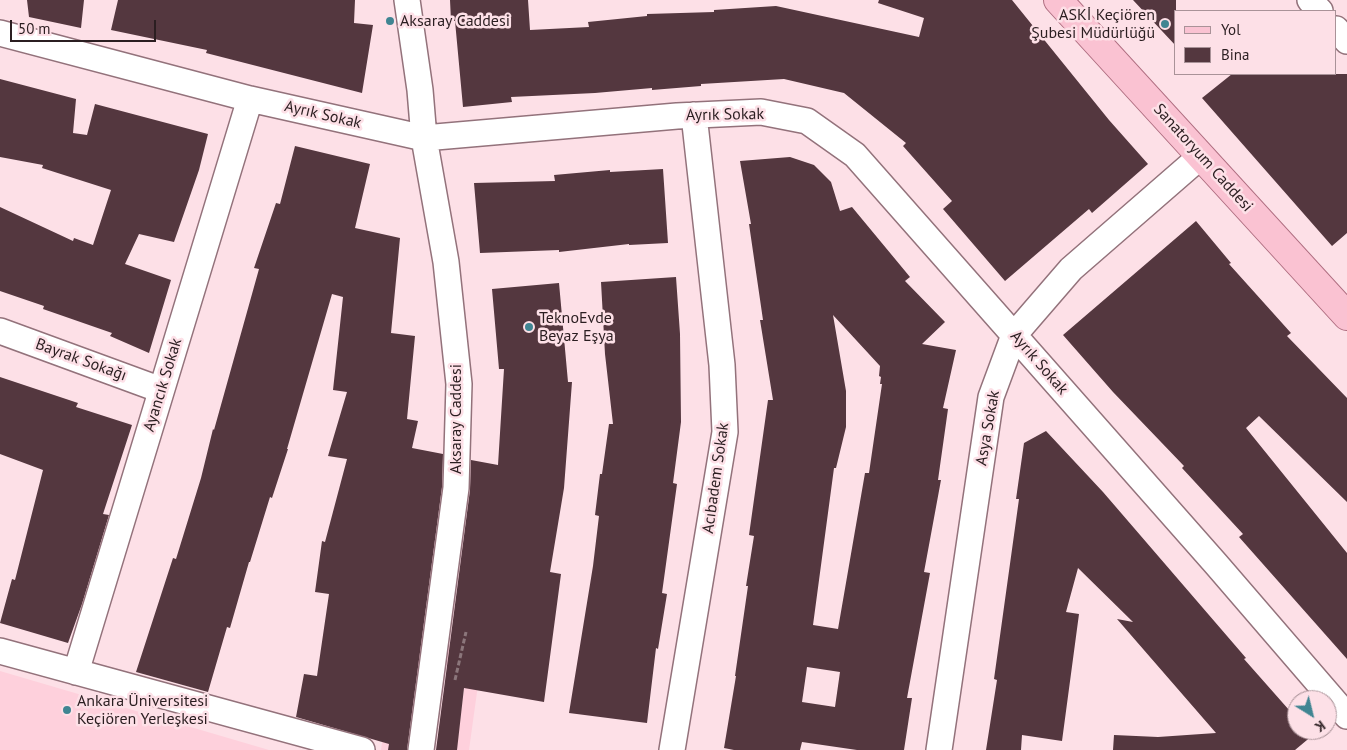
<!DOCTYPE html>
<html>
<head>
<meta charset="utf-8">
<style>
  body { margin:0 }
  #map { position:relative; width:1347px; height:750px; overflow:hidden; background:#fde0e7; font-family:"PT Sans",sans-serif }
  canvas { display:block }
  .legend { position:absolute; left:1174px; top:10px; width:162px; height:65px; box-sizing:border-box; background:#fde0e7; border:1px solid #a99298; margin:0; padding:6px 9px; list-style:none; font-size:15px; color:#2b1e21 }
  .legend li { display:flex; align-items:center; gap:10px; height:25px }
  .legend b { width:25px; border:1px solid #a99298 }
  .north { position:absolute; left:1287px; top:690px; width:50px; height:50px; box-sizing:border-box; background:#fde0e7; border:1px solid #a99298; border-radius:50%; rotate:144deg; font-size:14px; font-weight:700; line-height:20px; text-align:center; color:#2b1e21 }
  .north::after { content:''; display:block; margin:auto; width:18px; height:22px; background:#408592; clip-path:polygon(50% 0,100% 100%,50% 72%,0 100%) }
  .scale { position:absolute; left:10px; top:20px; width:146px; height:22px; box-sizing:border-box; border:2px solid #2b1e21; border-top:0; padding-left:6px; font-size:15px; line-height:18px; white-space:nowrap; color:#2b1e21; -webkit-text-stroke:4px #fde0e7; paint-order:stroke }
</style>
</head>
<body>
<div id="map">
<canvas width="1347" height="750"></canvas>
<ul class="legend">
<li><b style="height:6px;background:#fac2d2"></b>Yol</li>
<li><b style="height:14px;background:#54373f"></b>Bina</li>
</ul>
<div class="north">K</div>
<div class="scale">50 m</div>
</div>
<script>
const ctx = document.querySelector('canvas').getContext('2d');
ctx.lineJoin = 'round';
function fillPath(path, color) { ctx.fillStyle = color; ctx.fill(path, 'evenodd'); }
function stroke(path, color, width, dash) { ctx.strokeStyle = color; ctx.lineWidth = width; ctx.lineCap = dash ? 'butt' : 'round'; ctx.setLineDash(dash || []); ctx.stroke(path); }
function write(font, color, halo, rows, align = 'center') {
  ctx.font = font + ' "PT Sans",sans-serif'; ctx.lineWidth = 5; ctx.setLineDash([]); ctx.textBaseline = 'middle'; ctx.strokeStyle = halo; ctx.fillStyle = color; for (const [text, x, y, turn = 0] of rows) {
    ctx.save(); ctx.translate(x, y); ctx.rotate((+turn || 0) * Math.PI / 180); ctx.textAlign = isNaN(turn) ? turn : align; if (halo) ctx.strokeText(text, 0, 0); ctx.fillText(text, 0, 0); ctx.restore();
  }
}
fillPath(new Path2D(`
  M399,616L408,639L470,647L486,627L469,750H456L467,668L437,664V679L416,681L393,750H381Z
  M0,671L269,750H0Z`), '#fed0dc');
fillPath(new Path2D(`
  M27,0H84L81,28L29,17Z
  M118,0H355L354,23L373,25L362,93L206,53L207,50L111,30Z
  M450,0H528L530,30L589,27L588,22L647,16V14L714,12V10L776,6L919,37L924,18L878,3L879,0H1012L1109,120L1148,164L1092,213L1089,209L1005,281L943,209L952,201L903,146L906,143L844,93L784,79L701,84V86L652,90V88L595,93L511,97L512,102L463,107L455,21H451Z
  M1133,0H1176V46Z
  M1232,74H1347V233L1332,246L1202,98Z
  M0,79L76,99L73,133L87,135L95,104L208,134L199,170L174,242L139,234L125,264L171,280L149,353L110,336L112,333L43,309L44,306L0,291V207L73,241L74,238L93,245L111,190L42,168L43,165L0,157Z
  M295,146L370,164L355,228L400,238L391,333L415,336L407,419L418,421L412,448L443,454L442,487L407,750H388L389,744L296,717L304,674L317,676L329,594L315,592L322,541L325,542L347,459L328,456L347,392L333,390L343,297L332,294L287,449H288L272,498L270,497L250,562H249L230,628L227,627L208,692L136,672L173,558L176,559L201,478L213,429L214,430L259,269L254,268L276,203L280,204Z
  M790,157L814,165L831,182L840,211L852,207L910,277L905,281L945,322L922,344L956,350L943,408L948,409L938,480H941L924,572L930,573L907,698H912L904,750H857L802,742L800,750H734L724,748L736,676H735L748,586H746L754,536L749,535L768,400H773L760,320H763L749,224H751L740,161ZM833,315L880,366L879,376L881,377L880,384H882L869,473H865L838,629L813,625L834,468H836L846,427V391ZM807,667L840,672L835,707L802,702Z
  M663,169L668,243L629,245V244L559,252V250L480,253L474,183L555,181L554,175L610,170V172Z
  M1196,221L1231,263L1229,264L1291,333L1287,336L1347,398V502L1259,416L1246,428L1347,553V659L1239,537L1243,534L1182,468L1184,466L1113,392L1063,335Z
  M676,277L680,334L681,422L673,483L677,484L662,593L667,594L658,649L656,648L647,723L569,713L593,566L599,516L595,515L600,474H602L609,424H613L605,354L601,282Z
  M559,283L568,382H572L564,488L550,572L561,574L544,702L464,688L457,750H436L470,490L471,460L498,465L504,369H499L492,289Z
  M0,377L78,403L76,407L132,425L103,514L109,515L82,604L68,643L0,623L12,579L15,580L43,470L0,454Z
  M1046,431L1103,492L1246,658L1244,659L1297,719V730H1319L1295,750H1113L1114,735L1158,737L1216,733L1117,619L1133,622L1078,568L1066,612L1079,614L1062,741L1022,735L1021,750H986L997,680L994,679L1019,499H1016L1024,443Z`), '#54373f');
const minor = new Path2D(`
  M407,0L420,90L424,138L446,262L459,384L456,488L421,750
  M1310,0L1320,11
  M1336,29L1347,41
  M0,33L250,99L424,138L677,116L761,112L807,121L855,155L1216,564L1347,716
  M0,331L161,390
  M0,651L362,750
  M76,672L250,99
  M672,750L725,432L722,365L694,115
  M939,750L991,397L1014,335L1071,269L1201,156`);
const major = new Path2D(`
  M1058,0L1347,316`);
stroke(minor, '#93727b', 28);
stroke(major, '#af6e81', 30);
stroke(new Path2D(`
  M455,680L466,632`), '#8b767b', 3, [5, 2.5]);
stroke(minor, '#fff', 25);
stroke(major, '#fac2d2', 28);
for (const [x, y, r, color] of [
  [390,21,5,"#408592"],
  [1165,24,5,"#408592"],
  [529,327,5,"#408592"],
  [67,710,5,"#408592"]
]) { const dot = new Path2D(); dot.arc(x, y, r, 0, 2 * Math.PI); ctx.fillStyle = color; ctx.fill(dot); stroke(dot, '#fde0e7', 2); }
write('16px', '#2b1e21', '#fde0e7', [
  ["ASKİ Keçiören",1155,15,"right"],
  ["Şubesi Müdürlüğü",1155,33,"right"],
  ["Aksaray Caddesi",400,21],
  ["TeknoEvde",539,318],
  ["Beyaz Eşya",539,336],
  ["Ankara Üniversitesi",77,701],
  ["Keçiören Yerleşkesi",77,719]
], 'left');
write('16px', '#2b1e21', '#fde0e7', [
  ["Ayrık Sokak",323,115,13],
  ["Ayrık Sokak",725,115,-1],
  ["Sanatoryum Caddesi",1203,158,48],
  ["Bayrak Sokağı",81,360,20],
  ["Ayrık Sokak",1039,363,49],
  ["Ayancık Sokak",163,385,-73],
  ["Aksaray Caddesi",456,419,-90],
  ["Asya Sokak",988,428,-80],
  ["Acıbadem Sokak",716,478,-82]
]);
</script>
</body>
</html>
